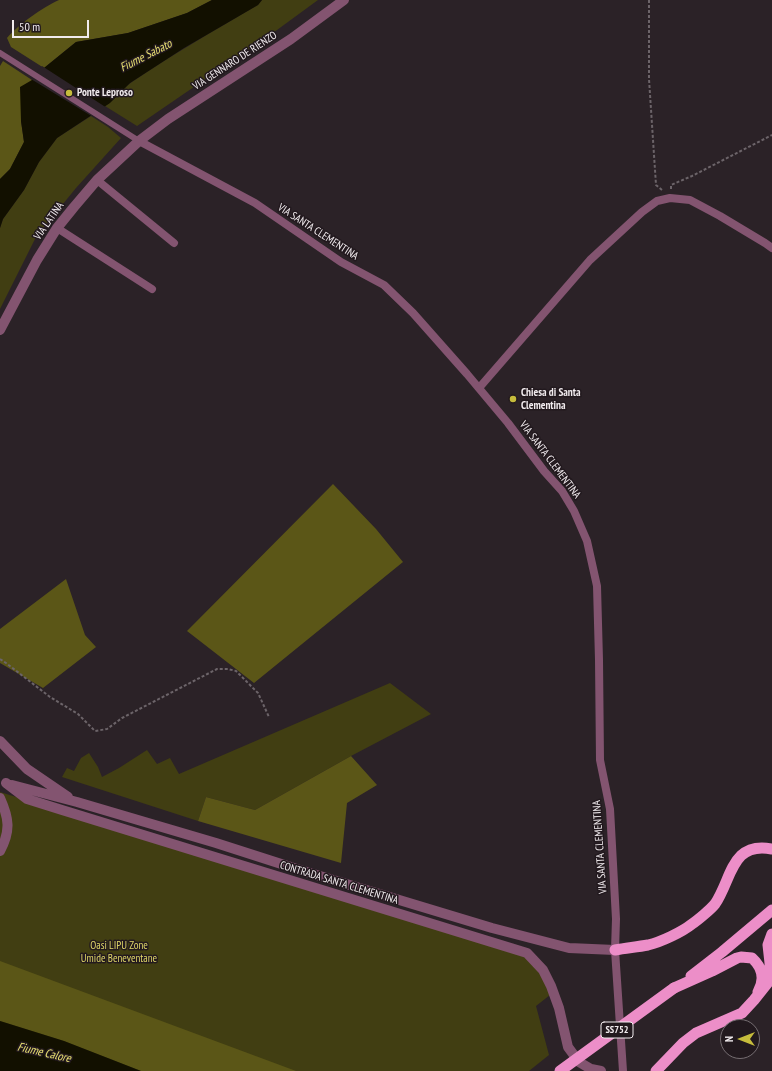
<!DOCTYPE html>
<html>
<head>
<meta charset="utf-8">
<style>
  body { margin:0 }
  #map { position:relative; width:772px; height:1071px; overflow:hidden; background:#2b2227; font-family:"PT Sans Narrow",sans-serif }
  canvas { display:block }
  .north { position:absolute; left:720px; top:1019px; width:40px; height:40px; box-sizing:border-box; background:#22191e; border:1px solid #756d71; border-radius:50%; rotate:270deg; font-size:11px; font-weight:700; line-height:16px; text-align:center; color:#f1ebee }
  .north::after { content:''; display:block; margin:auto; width:14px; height:18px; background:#c6bc3c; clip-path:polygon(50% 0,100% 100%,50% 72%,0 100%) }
  .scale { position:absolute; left:12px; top:20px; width:77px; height:18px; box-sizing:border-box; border:2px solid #f1ebee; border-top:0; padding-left:5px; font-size:12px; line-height:14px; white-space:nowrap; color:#f1ebee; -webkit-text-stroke:3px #22191e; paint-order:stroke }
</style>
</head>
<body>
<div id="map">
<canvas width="772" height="1071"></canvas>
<div class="north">N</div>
<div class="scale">50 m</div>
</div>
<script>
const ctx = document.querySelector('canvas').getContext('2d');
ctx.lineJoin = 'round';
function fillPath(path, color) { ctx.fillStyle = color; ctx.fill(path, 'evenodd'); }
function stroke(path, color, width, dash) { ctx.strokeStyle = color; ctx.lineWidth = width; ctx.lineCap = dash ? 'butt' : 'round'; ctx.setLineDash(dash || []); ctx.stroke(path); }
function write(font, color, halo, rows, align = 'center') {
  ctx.font = font + ' "PT Sans Narrow",sans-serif'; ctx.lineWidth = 3; ctx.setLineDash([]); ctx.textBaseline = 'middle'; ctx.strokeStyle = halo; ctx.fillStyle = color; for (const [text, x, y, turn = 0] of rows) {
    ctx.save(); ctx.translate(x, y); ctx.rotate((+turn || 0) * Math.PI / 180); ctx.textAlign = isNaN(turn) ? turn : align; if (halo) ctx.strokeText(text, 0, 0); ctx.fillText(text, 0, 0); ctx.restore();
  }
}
fillPath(new Path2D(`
  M262,0H318L277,30L137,126L105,106C115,100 122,89 132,82C173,54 215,30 258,5Z
  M91,116L108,127L121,138L76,188L36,237L0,309V228L3,219L24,190L39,162L57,138Z
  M390,683L431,714L351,756L255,810L206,797L198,821L62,777L67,768L74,771L81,758L89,753L98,767L102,777L119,768L147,750L157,764L170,758L179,774Z
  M0,792L329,894L522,951L539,966L550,995L536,1006L549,1055L529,1071H0Z`), '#413e12');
fillPath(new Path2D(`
  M59,0H212L187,13L128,33L76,42L44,68L11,47L7,38C19,24 42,8 59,0Z
  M3,61L32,80L21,121L24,142L10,169L0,179V66Z
  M333,484L376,529L403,562L254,683L187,631Z
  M66,579L85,635L96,647L43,688L0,663V629Z
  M351,756L377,785L347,803L341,863L198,821L206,797L255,810Z
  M0,961L296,1071H141L64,1041L0,1021Z`), '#5b5617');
fillPath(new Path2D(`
  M212,0H262L258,5L184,48L130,83L110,103L57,138L39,162L24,190L3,219L0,228V179L10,169L24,142L21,121L20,87L32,80L44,68L76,42L128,33L187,13Z
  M0,1021L64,1041L141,1071H0Z`), '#121000');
fillPath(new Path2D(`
  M42,66L107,108L93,117L31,79Z`), '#2b2227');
stroke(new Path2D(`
  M649,0V79L656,185L662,190
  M671,189V185L692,176L772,135
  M0,659L6,663L50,697L78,714L95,731L107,729L122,718L217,669H228L236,671L258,693L269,717`), '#6c6469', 2, [3, 2]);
stroke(new Path2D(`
  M0,53L139,141`), '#835470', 6);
stroke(new Path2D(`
  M139,141L255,203L341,262L384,285L413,313L467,374L508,423L544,471L562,491L574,511L587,541L597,586L599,660L600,760L610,809L616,919L615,950L623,1071
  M97,180L174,243
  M57,228L152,289
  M479,388L590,260L642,212L657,201L670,198L690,200L720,216L765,243L772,248`), '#835470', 8);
stroke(new Path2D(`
  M0,330L37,260L57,228L74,207L97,180L139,141L168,119L291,39L344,0
  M0,741L27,769L68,797
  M6,783L27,799L62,810L527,953L543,970L551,986L559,1008L568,1047L579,1062L591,1069L601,1071
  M12,785L77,802L216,843L300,870L492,928L569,948L615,950
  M0,798C9,818 11,831 0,851`), '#835470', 10);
stroke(new Path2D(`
  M615,950C626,948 637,947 648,945C661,942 682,932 692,924C698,920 711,909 715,904C732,879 731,841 772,849
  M691,976L722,952L772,910
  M674,988L712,971L737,958L741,957L752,958C763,968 765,980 758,992
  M656,1071L683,1043L696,1033L742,1013L754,1000L770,980V963L768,945L772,934`), '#ec8ec8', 11);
stroke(new Path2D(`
  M560,1071L674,988`), '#ec8ec8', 11);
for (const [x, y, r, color] of [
  [69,93,4,"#c6bc3c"],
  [513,399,4,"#c6bc3c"]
]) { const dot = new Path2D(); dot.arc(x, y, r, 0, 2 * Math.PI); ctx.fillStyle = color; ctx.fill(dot); stroke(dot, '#22191e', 1.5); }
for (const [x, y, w] of [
  [617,1030,32]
]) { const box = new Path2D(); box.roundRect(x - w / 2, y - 8, w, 16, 3); ctx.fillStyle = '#22191e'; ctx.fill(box); stroke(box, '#f1ebee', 1); }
write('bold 10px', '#f1ebee', null, [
  ["SS752",617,1030]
]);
write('11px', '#f1ebee', '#22191e', [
  ["VIA GENNARO DE RIENZO",235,61,-33],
  ["VIA LATINA",49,221,-55],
  ["VIA SANTA CLEMENTINA",318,232,33],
  ["VIA SANTA CLEMENTINA",550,460,53],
  ["VIA SANTA CLEMENTINA",600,847,-94],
  ["CONTRADA SANTA CLEMENTINA",339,883,17]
]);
write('bold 11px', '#f1ebee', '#22191e', [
  ["Ponte Leproso",77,93],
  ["Chiesa di Santa",521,393],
  ["Clementina",521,406]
], 'left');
write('11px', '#dfd668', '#22191e', [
  ["Oasi LIPU Zone",119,946],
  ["Umide Beneventane",119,959]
]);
write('italic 12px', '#e9e072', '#22191e', [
  ["Fiume Sabato",146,56,-27],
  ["Fiume Calore",44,1053,13]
]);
</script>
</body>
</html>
